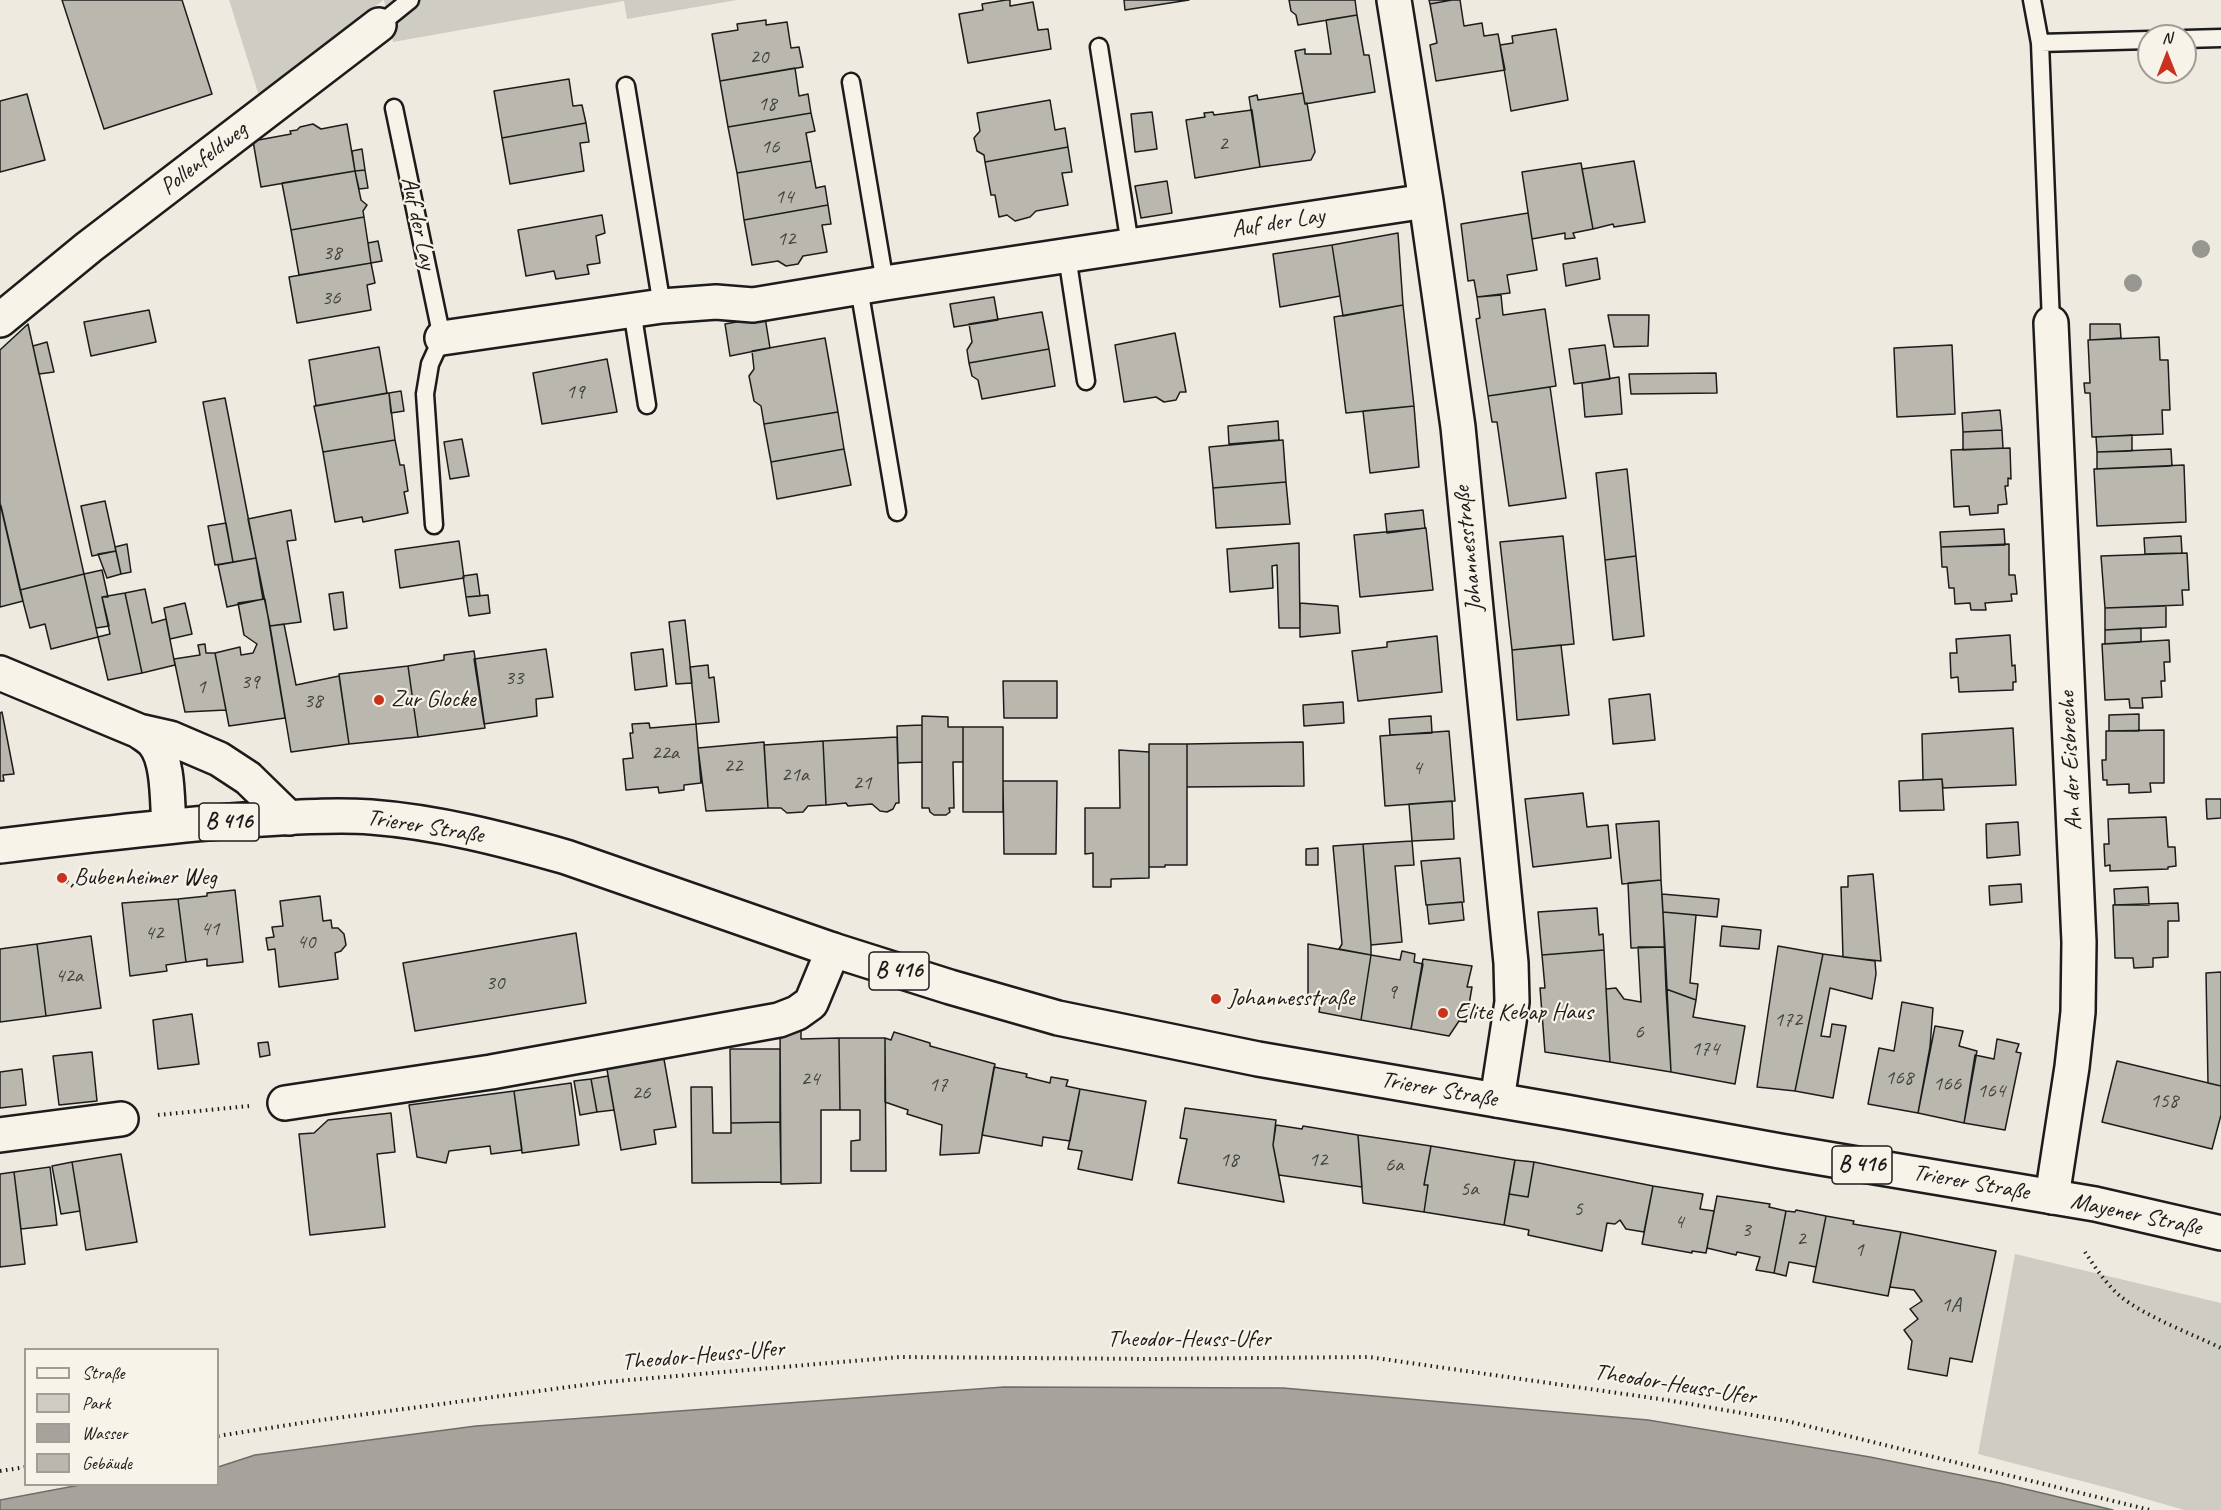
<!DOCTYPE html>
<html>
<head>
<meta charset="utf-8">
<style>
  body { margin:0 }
  #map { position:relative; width:2221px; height:1510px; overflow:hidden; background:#eeeae0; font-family:Caveat,sans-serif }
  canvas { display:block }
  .legend { position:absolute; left:24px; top:1348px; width:195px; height:138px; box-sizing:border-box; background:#f7f3e8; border:2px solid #9f9d96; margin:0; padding:8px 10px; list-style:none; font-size:18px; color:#1c1c1c }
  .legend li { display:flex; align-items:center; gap:12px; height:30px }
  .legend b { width:30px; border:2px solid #9f9d96 }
  .north { position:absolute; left:2137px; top:24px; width:60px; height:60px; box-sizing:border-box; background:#f7f3e8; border:2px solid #9f9d96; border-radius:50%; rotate:0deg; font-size:16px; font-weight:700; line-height:24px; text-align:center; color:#1c1c1c }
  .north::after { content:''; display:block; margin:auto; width:21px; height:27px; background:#c8321e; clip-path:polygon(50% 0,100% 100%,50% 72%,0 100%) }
</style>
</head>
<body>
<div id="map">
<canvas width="2221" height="1510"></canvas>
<ul class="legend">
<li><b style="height:8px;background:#f7f3e8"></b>Straße</li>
<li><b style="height:16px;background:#cfccc3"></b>Park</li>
<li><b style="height:16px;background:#a6a39d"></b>Wasser</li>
<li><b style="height:16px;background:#bab7af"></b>Gebäude</li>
</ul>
<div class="north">N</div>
</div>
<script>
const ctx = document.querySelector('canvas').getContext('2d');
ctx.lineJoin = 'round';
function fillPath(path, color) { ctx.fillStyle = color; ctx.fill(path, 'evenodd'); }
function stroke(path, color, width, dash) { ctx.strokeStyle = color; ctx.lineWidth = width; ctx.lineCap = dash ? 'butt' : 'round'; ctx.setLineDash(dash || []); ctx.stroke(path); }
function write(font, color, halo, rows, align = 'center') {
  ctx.font = font + ' Caveat,sans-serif'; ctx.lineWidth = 4.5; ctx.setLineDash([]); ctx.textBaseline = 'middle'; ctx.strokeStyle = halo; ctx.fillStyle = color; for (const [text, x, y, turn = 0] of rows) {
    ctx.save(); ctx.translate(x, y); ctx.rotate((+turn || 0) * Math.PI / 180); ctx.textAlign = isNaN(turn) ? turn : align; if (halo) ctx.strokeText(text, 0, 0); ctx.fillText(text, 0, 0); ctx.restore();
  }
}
fillPath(new Path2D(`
  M229,0H383L260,99Z
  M384,0H737L627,19L624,1L393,42Z
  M2015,1254L2221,1303V1510H2184L2112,1489L1978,1454Z`), '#cfccc3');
const water = new Path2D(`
  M1004,1387L1283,1388L1648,1420L1870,1457L2000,1483L2113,1510H0V1500L85,1484H218V1467L255,1455L476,1426Z`);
fillPath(water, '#a6a39d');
stroke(water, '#6f6d69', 1.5);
const building = new Path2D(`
  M62,0H182L212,94L104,129Z
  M1006,0H1010V6L1033,2L1038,30L1048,29L1051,49L968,63L959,14L983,10L982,4Z
  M1124,0H1189L1125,10Z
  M1289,0H1355L1357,15L1298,25L1296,15L1291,11Z
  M1429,0H1452L1430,4Z
  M1452,0H1460L1464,26L1482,23L1484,36L1498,34L1505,70L1436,81L1430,45L1437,43L1430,4Z
  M1357,15L1364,55H1369L1375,92L1305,104L1295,51L1305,49V54H1331L1326,20Z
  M766,20V25L787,22L791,48L799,47L803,67L720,81L712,34L738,30L737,24Z
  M1556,29L1568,100L1511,111L1500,45L1513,43L1512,36Z
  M795,68L799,96L808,94L811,113L728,127L720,81Z
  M569,79L573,106L582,105L586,123L502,138L494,91Z
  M1303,93L1305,104L1307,103L1315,152L1311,160L1260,167L1249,97L1257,95L1258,100Z
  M27,94L45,160L0,172V101Z
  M1050,100L1055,130L1065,128L1068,147L985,162L984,155L977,151L974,138L980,131L977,113Z
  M1252,110L1260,167L1195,178L1186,120L1205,117L1204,113L1213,112L1214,115Z
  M1152,112L1157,149L1135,152L1131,114Z
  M811,113L815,131L806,133L811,161L737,173L728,127Z
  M586,123L589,142L580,143L584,171L510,184L502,138Z
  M313,124L321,129L347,124L355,171L261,187L253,141L291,134L290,131L297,130L300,127Z
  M1068,147L1072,172L1062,173L1068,205L1036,211L1030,217L1015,221L1007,215L999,217L995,195H991L985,162Z
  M362,149L365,170L355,171L352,151Z
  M811,161L816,188L825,186L828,205L744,220L737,173Z
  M1634,161L1645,222L1614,227L1613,224L1593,229L1582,169Z
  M1581,163L1593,229L1573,233L1575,238L1565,239V233L1532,239L1522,172Z
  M365,170L368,188L359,189L355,171Z
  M355,171L361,200L367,205L363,211L364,217L291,230L282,183Z
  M1167,181L1172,213L1141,218L1135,186Z
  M828,205L831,224L822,225L827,252L803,256L798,264L786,266L778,261L752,265L744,220Z
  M1528,213L1537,270L1507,275L1510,293L1477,297L1474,280L1468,281L1461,224Z
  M602,215L605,233L596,236L600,263L587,265L589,274L556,279L554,271L526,276L518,230Z
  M364,217L371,263L299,275L291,230Z
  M1398,233L1403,305L1343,316L1332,245Z
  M378,241L382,261L371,263L368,243Z
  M1332,245L1340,296L1280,307L1273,254Z
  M1597,258L1600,279L1566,286L1563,264Z
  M371,263L375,283L367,285L371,310L297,323L289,277Z
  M1501,295L1503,315L1545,309L1556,386L1488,396L1476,319L1480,318L1477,297Z
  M994,297L998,320L954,327L950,304Z
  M1403,305L1414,406L1346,413L1334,317Z
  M149,310L156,342L91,356L84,322Z
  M1042,312L1049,349L969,363L967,350L972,342L969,324Z
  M1608,315H1649L1648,346L1614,347Z
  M765,317L770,348L730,356L725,324Z
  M28,324L84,574L20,590L0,503V350Z
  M2090,324H2120L2121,338L2090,340Z
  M1175,333L1186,392H1180L1176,400L1164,402L1156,397L1124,402L1115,345Z
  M2159,337L2160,360H2168L2170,410H2162L2163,434L2092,437L2090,393H2085L2084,383H2090L2088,340Z
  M825,338L838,412L764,424L761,406L754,401L749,376L754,369L752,351Z
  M47,342L54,372L39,374L33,346Z
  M1605,345L1610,379L1574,384L1569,349Z
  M1952,345L1955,414L1897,417L1894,348Z
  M379,347L387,393L316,406L309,360Z
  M1049,349L1055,386L982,399L978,380L972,376L969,363Z
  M607,359L617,412L542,424L533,373Z
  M1716,373L1717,393L1631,394L1629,374Z
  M1619,377L1622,414L1585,417L1582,383Z
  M1550,387L1566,498L1509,506L1497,422H1492L1488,396Z
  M401,391L404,411L391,413L389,393Z
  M389,393L395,440L323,452L314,406Z
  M225,398L256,558L233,562L203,402Z
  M1414,406L1419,467L1370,473L1363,411Z
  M2000,410L2002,430L1963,432L1962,413Z
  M838,412L844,449L771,462L764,424Z
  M1278,421L1279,440L1229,444L1228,426Z
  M2002,430L2003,448L1963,450V432Z
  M2132,435V451L2097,452L2096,437Z
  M462,439L469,476L450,479L444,442Z
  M395,440L400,465H404L408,491L404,492L408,513L363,522L362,517L335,522L323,452Z
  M1283,440L1286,482L1213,488L1209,447Z
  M2010,448L2011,479L2008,478V486H2005L2007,504L1998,505V513L1970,515L1969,506L1954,507L1951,450Z
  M844,449L851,485L777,499L771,462Z
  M2171,449L2172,466L2097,469V452Z
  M2184,465L2186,522L2097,526L2094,469Z
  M1627,469L1636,556L1605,560L1596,473Z
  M1286,482L1290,524L1216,528L1213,488Z
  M105,501L116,551L92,556L81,506Z
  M1,506L23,601L0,607V506Z
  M291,510L296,540L287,541L301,622L270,626L248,519Z
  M1423,510L1425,528L1387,533L1385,514Z
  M226,523L233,562L215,565L208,526Z
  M1426,528L1433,590L1360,597L1354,535Z
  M2004,529L2005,545L1941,547L1940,532Z
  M1563,536L1574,644L1512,650L1500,542Z
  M2181,536L2182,553L2145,554L2144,538Z
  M459,541L464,578L400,588L395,550Z
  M1299,543L1300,628H1279L1277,565L1272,566L1273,588L1230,592L1227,549Z
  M127,544L131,572L121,574L115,547Z
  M2009,544V575H2015L2017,594H2011L2012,601L1985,603L1986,610H1971L1970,603L1955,604L1954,588H1949L1947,567H1942L1941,547Z
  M116,551L121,574L107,578L98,554Z
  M2187,553L2189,590H2182L2183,605L2105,608L2101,556Z
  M1636,556L1644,636L1613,640L1605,560Z
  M256,558L263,599L227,607L218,565Z
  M102,570L108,597H102L109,626L96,628L84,574Z
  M84,574L98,637L51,649L45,624L30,628L20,590Z
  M477,574L480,596L466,597L463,576Z
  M145,589L152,623L166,619L175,665L142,673L125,593Z
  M343,592L347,628L334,630L329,594Z
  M125,593L142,673L108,680L98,637L110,634L102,597Z
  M488,595L490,613L469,616L466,597Z
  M265,599L285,718L229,726L215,653L240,647L241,655L253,653L257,644L244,635L238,603Z
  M185,603L192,634L170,639L164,608Z
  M1300,603L1338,606L1340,633L1300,637Z
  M2166,606V627L2105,630V608Z
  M685,620L692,683L676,684L669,622Z
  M284,624L296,685L339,676L349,744L291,752L270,626Z
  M2141,628V642L2105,644V630Z
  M2010,635L2012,666L2015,665L2016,682H2013V690L1959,692L1958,677L1951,678L1950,653H1957L1956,639Z
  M1437,636L1442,692L1358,701L1352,651L1387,647V642Z
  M2169,640L2170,662H2164L2165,681H2161L2162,697L2142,698L2143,708H2130L2129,699L2105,700L2102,644Z
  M205,644L206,653H215L226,710L185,712L174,659L200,655L198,645Z
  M1561,645L1569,715L1517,720L1512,650Z
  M546,649L553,697L536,699L537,716L484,724L474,659Z
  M663,649L667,686L635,690L631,653Z
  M474,651L485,728L418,737L408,666L444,660V655Z
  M708,665L709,678L714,677L719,722L696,724L690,667Z
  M408,666L418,737L349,744L339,674Z
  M1003,681H1057V718H1004Z
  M1650,694L1655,740L1613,744L1609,699Z
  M1343,702L1344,723L1304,726L1303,705Z
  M2,712L14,774L3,775L4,781H0V713Z
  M2139,714V731H2109V715Z
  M922,716L948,717V727H963V762H953L954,808H949L950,812L946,815H934L930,812L929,808H922Z
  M1431,716L1432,733L1390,735L1389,719Z
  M649,723L650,728L696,724L701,783L684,785V790L659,793L658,787L626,790L623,759L633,758L630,733H633L632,724Z
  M922,725V762L898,763L897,726Z
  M963,727H1003V812H963Z
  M2013,728L2016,785L1943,788L1942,779L1923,780L1922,734Z
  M2164,730V783H2150L2151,792L2129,793V784L2107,785V780H2103L2102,760H2106V731Z
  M1449,731L1455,801L1385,806L1380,736Z
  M897,737L899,803H896L893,809L887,812L880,811L872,804L848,806L846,803L826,805L823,741Z
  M823,741L826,805L808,806L803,812L787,813L781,808H768L764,745Z
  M764,742L768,808L706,811L698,748Z
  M1303,742L1304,786L1187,787V744Z
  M1149,744H1187V865H1165V867H1149Z
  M1119,750L1149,752V878L1111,879V887H1093V853L1085,854V808H1120Z
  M1942,779L1944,810L1900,811L1899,781Z
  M1003,781H1057L1056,854H1004Z
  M1583,793L1587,827L1608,825L1611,858L1533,867L1525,799Z
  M2206,799H2221V818L2207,819Z
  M1452,801L1454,839L1412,841L1409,804Z
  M2166,817L2168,847H2175L2176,866L2168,867V869L2110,871V865L2105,866L2104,844H2109L2108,819Z
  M1659,821L1661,880L1622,884L1616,824Z
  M2018,822L2020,855L1987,858L1986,824Z
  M1412,841L1414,865L1395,866L1402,942L1371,945L1363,844Z
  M1363,844L1371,945V955L1339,949L1342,944L1333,846Z
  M1318,848V865H1306V849Z
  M1460,858L1464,902L1426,905L1421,861Z
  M1873,874L1881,961L1843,957L1841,887H1848V876Z
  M1661,880L1665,947L1631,948L1628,883Z
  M2021,884L2022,902L1990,905L1989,886Z
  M2148,887L2149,905H2115L2114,889Z
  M235,890L243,962L207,966V959L186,962L178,899L207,896V893Z
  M1662,894L1719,899L1717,917L1663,912Z
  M320,896L323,921L331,920L332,928H338L344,934L346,945L341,951L335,953L338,979L279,987L275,949L268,950L266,938L274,937L272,927L283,926L280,901Z
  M178,899L186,962L166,965L167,971L130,976L122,903Z
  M1462,902L1464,920L1429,924L1427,905Z
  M2178,903L2179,921H2168V957L2153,958V967L2134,968L2133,958H2115L2113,905Z
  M1597,908L1599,935L1603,934L1604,950L1542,955L1538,912Z
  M1663,912L1696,915L1690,983L1698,984L1696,1000L1666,989Z
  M1722,926L1761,930L1759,949L1720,946Z
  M576,933L586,1003L415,1031L403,963Z
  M91,936L101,1008L46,1016L37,944Z
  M37,944L46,1016L0,1022V949Z
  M1308,944L1371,955L1361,1020L1319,1012L1321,1000L1308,998Z
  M1778,946L1823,954L1795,1091L1757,1087Z
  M1638,947H1665L1671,1072L1610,1062L1606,989L1616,988L1624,999L1641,1002Z
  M1604,950L1610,1062L1545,1052L1540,988H1545L1542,955Z
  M1402,951L1415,954L1414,962L1423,964L1411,1029L1361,1020L1371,955L1400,960Z
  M1823,954L1875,961L1876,974L1872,999L1830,988L1821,1036L1830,1037L1832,1024L1846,1026L1833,1098L1795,1091Z
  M1423,959L1472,966L1467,987H1472L1466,1022L1459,1021L1449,1036L1411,1029Z
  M2221,972V1086L2208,1083L2206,973Z
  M1666,989L1696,1000L1693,1017L1745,1026L1735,1084L1671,1072Z
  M1902,1002L1933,1008L1930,1047L1918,1113L1868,1104L1879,1048L1894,1051Z
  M192,1014L199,1064L158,1069L153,1020Z
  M1935,1026L1963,1031L1959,1046L1977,1051L1964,1123L1918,1113Z
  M801,1028V1039L839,1038L840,1110H821V1183L781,1184L780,1029Z
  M894,1032L930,1043V1046L995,1064L979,1153L940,1155L942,1125L907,1114L908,1110L885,1102V1038L891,1040Z
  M839,1038H885L886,1171H851V1141L860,1140V1110H840Z
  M1997,1039L2019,1044L2016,1052L2021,1053L2005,1130L1964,1123L1975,1055L1994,1059Z
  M268,1042L270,1055L260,1057L258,1043Z
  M662,1048L676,1127L654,1130L656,1144L621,1150L605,1058Z
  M730,1049H780V1122L731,1123Z
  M92,1052L97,1101L59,1105L53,1056Z
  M2117,1061L2221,1086V1115L2212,1149L2102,1122Z
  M994,1067L1027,1074L1026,1077L1050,1083L1051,1077L1068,1080L1066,1086L1080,1089L1070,1141L1043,1137L1042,1146L982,1135Z
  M22,1069L26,1105L0,1108V1072Z
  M608,1076L614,1110L597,1112L591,1079Z
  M591,1079L597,1112L580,1115L574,1081Z
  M571,1083L579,1145L522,1153L514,1091Z
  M691,1087H712L713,1133H731V1123L780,1122L781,1182L692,1183Z
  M1080,1089L1146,1101L1132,1180L1078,1169L1082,1151L1068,1149Z
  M514,1091L522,1150L491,1154L490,1146L449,1151L446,1163L417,1157L409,1105Z
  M1185,1108L1276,1120L1273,1145L1284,1202L1178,1183L1187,1139L1180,1138Z
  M391,1113L395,1152L377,1154L385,1227L310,1235L299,1134L314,1133L328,1120Z
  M1276,1125L1302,1129L1303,1126L1358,1135L1362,1187L1279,1175L1273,1145Z
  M1358,1135L1431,1146L1424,1185H1428L1424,1212L1363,1203Z
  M1431,1146L1515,1160L1504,1225L1424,1212L1428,1185H1424Z
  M121,1154L137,1242L86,1250L72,1162Z
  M1515,1160L1534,1162L1528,1197L1509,1194Z
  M72,1162L80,1211L61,1214L52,1166Z
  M1534,1162L1653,1186L1644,1232L1626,1229L1620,1220L1615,1224L1607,1223L1602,1251L1528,1235L1529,1230L1504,1225L1509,1194L1528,1197Z
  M50,1167L57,1225L21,1229L14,1172Z
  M14,1172L25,1264L0,1267V1174Z
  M1653,1186L1703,1194L1700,1209L1714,1211L1706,1253L1692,1251V1253L1642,1244Z
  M1717,1196L1770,1204L1769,1207L1786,1211L1774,1273L1756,1270L1760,1257L1737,1252L1736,1255L1707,1248Z
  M1796,1210L1826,1216L1816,1267L1789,1262L1786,1276L1774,1273L1786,1211L1795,1212Z
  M1826,1216L1854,1221L1853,1224L1901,1232L1888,1296L1813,1282Z
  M1901,1232L1996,1251L1972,1362L1950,1358L1947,1376L1908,1369L1912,1341L1904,1330L1918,1319L1910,1309L1922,1301L1914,1290L1890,1287Z`);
fillPath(building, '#bab7af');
stroke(building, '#1c1c1c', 1.5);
const lane = new Path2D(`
  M2032,0L2040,43L2051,323
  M379,25L410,0
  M2185,39L2221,38
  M2040,43L2149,40
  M1099,47L1130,245
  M851,82L885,283
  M626,86L662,306
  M394,108L442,338L430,364L425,394L434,525
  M1067,256L1086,381
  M859,288L897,512
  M632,310L647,405`);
const street = new Path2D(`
  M1394,0L1426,201L1458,427L1511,963L1512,1002L1497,1100
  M0,320L89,247L379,25
  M2051,323L2079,942L2078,1012L2072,1067L2052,1197
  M442,338L662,306L716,302L753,305L885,283L1426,201
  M285,1103L491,1072L779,1020L797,1013L811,1003L833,950
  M0,1135L121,1119`);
const secondary = new Path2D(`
  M0,673L139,731L170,738L219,759L248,778L289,818
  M139,731C144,735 150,738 154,743C169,761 167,802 169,826`);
const primary = new Path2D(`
  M0,846C81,836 162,826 244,820C286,818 329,814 371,817C437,822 503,839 566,857L833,950L950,987L1058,1018L1258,1059L1566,1112L1780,1151L2095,1204L2221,1233`);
stroke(lane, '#1c1c1c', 21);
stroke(street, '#1c1c1c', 38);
stroke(secondary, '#1c1c1c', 38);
stroke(primary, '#1c1c1c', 38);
stroke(new Path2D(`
  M62,878L74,887
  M158,1115L249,1106
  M2085,1252C2095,1267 2106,1284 2120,1296C2144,1316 2192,1334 2221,1348
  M218,1436L314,1421L606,1382L900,1357L1150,1359L1369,1357L1673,1401L1787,1421L2150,1510
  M0,1471L26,1467`), '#1c1c1c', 4, [1.5, 4.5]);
stroke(lane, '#f7f3e8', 16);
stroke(street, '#f7f3e8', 33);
stroke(secondary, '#f7f3e8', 33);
stroke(primary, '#f7f3e8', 33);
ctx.fillStyle = '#989690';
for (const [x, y] of [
  [2201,249],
  [2133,283]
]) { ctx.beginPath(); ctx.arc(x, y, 9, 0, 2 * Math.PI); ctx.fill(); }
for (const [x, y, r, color] of [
  [379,700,6,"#c8321e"],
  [62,878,6,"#c8321e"],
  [1216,999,6,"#c8321e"],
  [1443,1013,6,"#c8321e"]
]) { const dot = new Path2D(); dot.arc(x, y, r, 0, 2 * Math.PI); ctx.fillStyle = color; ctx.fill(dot); stroke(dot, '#f7f3e8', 2); }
write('21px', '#444341', null, [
  ["20",759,57],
  ["18",767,104],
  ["2",1223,144],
  ["16",770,147],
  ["14",784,197],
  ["12",786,239],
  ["38",332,253],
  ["36",331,298],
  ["19",575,392],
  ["33",514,678],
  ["39",250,682],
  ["1",201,687],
  ["38",313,701],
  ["22a",665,753],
  ["22",733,766],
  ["4",1417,768],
  ["21a",795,775],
  ["21",862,783],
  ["41",210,929],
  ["42",154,933],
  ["40",306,942],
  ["42a",69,976],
  ["30",495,983],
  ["9",1392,992],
  ["172",1788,1020],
  ["6",1639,1032],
  ["174",1705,1049],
  ["168",1899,1078],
  ["24",810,1079],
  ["166",1947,1084],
  ["17",938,1085],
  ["164",1991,1091],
  ["26",641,1093],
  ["158",2164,1101],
  ["18",1229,1160],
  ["12",1318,1160],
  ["6a",1394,1165],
  ["5a",1469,1189],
  ["5",1578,1209],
  ["4",1679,1222],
  ["3",1746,1230],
  ["2",1801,1239],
  ["1",1859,1250],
  ["1A",1951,1305]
]);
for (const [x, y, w] of [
  [229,822,60],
  [899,971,60],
  [1862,1165,60]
]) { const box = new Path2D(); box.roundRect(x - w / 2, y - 19, w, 38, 4.5); ctx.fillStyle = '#f7f3e8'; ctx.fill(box); stroke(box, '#1c1c1c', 1.5); }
write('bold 22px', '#1c1c1c', null, [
  ["B 416",229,822],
  ["B 416",899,971],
  ["B 416",1862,1165]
]);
write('24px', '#1c1c1c', '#f7f3e8', [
  ["Pollenfeldweg",204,159,-38],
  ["Auf der Lay",418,223,78],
  ["Auf der Lay",1278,223,-9],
  ["Johannesstraße",1469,549,-96],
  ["An der Eisbreche",2071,761,-93],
  ["Trierer Straße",425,827,9],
  ["Trierer Straße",1439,1090,10],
  ["Trierer Straße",1971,1183,10],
  ["Mayener Straße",2136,1215,12],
  ["Theodor-Heuss-Ufer",1189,1340],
  ["Theodor-Heuss-Ufer",703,1356,-5],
  ["Theodor-Heuss-Ufer",1675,1385,9]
]);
write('24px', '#1c1c1c', '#f7f3e8', [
  ["Zur Glocke",391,700],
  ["Bubenheimer Weg",74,878],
  ["Johannesstraße",1228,999],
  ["Elite Kebap Haus",1455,1013]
], 'left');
</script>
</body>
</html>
